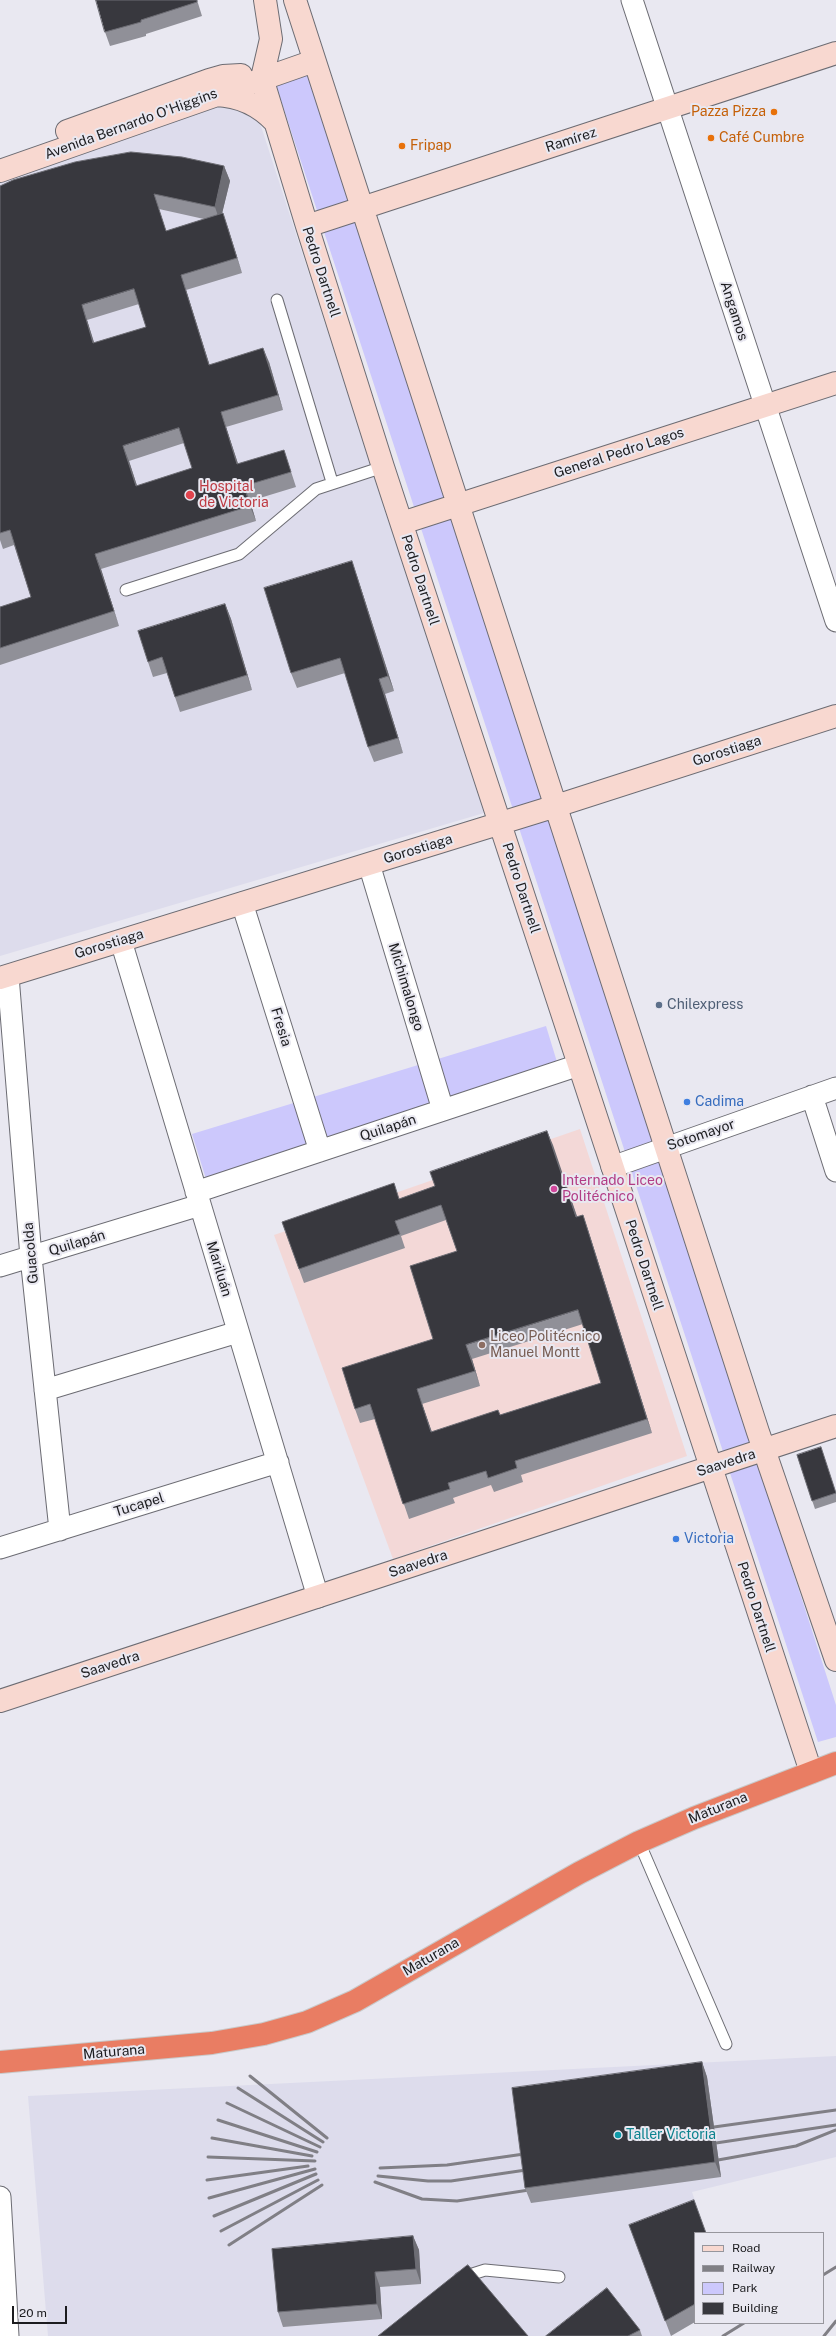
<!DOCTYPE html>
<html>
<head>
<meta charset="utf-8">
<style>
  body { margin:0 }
  #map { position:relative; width:836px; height:2336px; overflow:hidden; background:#e9e8f1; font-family:"Public Sans",sans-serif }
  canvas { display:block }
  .legend { position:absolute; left:694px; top:2232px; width:130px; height:92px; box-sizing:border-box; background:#e9e8f1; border:1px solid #97969d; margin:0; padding:5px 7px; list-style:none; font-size:12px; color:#1c1c1f }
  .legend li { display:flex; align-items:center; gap:8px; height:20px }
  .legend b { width:20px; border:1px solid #97969d }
  .scale { position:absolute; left:12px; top:2306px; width:55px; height:18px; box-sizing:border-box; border:2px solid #1c1c1f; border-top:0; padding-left:5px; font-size:12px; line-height:14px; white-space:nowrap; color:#1c1c1f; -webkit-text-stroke:3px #e9e8f1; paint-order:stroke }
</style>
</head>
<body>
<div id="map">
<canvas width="836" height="2336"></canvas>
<ul class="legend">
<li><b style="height:5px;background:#f8d8d0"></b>Road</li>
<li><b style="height:5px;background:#807f85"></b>Railway</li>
<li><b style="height:11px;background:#ccc8fc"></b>Park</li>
<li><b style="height:11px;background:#38383e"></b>Building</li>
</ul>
<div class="scale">20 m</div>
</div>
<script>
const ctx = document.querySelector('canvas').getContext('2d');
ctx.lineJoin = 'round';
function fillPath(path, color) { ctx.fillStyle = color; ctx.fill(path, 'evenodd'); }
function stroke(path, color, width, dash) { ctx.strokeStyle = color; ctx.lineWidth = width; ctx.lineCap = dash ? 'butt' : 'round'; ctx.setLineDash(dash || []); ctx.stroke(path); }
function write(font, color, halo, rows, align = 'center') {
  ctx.font = font + ' "Public Sans",sans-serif'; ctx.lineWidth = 4; ctx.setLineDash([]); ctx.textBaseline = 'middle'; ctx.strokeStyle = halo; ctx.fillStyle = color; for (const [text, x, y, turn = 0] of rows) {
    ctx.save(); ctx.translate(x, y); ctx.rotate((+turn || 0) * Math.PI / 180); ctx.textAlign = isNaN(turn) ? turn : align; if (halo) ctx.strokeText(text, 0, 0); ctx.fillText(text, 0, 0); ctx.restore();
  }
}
fillPath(new Path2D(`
  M218,103L234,104L259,120L484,813L0,956V176Z
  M836,2056V2157L692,2192L706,2233H695L671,2336H48L28,2096Z`), '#dddcec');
fillPath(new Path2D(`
  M580,1129L687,1456L393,1559L274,1235Z`), '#f3d8d7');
fillPath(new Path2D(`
  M309,69L836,1705V1737L818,1742L275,82Z
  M546,1026L557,1062L206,1179L192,1134Z`), '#ccc8fc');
const lane = new Path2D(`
  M277,300L332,482
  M126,590L239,554L316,489L383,467
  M639,1842L726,2044
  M460,2278L485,2270L559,2277`);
const street = new Path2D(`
  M632,0L836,621
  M369,864L443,1110
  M242,903L320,1151
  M121,941L318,1597
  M8,976L31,1257L60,1530
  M812,1096L836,1171
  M612,1167L836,1088
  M196,1192L579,1065
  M0,1266L200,1205
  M45,1390L238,1332
  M0,1548L278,1462
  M0,2197L8,2336`);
const secondary = new Path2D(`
  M265,0L271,39L262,78L307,226L383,467L811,1772
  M295,0L758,1432L836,1660
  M216,95C240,96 259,105 275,122
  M67,131L209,80L223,76L241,75
  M0,171L314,61
  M307,226L836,53
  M402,523L836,383
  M0,978L556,806L836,716
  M0,1701L836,1426`);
const highway = new Path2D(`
  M0,2062L212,2043L264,2034L307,2022L355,2001L579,1873L639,1842L694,1818L836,1763`);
stroke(lane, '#6c6c73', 13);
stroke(street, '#6c6c73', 23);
stroke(secondary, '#6c6c73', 24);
stroke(highway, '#c9c9c9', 24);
stroke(lane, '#fff', 11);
stroke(street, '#fff', 21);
stroke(secondary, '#f8d8d0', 22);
stroke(highway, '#e97d63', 22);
stroke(new Path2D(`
  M250,2076L327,2138
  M238,2088L323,2142
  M227,2103L320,2147
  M218,2120L317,2152
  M714,2127L836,2110
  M212,2138L312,2156
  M716,2143L836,2125
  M208,2157L315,2161
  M718,2160L796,2146L836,2130
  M380,2168L447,2165L524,2154
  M378,2176L428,2181H451L526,2170
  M207,2180L308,2166
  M375,2182L422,2199L457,2201L529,2190
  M209,2198L315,2169
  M214,2216L316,2174
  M221,2231L318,2180
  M229,2245L322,2185
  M823,2275L836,2267
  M723,2336L744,2323
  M824,2336L836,2321`), '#807f85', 3);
fillPath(new Path2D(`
  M197,0L202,16L146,34V36L110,46L105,32Z
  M224,166L230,181L222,213L228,228L242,273L186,290L209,364L269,362L283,410L226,427L238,464L284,450L296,487L250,501L256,521L101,569L119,626L0,665V607L31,597L14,545L3,549L0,540V186ZM159,209L204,219L166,231ZM139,304L146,327L94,343L87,320ZM184,443L192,468L137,486L129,461Z
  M357,576L394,691L385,694L403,753L374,762L368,747L345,673L297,688L291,673Z
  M225,604L231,619L252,690L180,712L167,673L153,677L148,662Z
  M547,1131L577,1217L583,1215L588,1230L652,1433L521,1475L523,1482L494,1492L491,1485L453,1498L455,1503L409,1519L375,1419L360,1423L355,1409L433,1339L457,1251L446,1220L401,1236L405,1248L304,1283L282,1222L399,1199L435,1186ZM583,1324L601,1383L500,1415L432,1432L422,1404L480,1386L472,1359Z
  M797,1455L836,1492V1502L815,1509Z
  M702,2062L707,2077L721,2177L531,2203L525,2188Z
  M629,2225L695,2233V2322L671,2336Z
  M413,2236L419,2250L421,2284L380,2287L382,2319L283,2327L278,2312Z
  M640,2330L642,2336H546Z`), '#909098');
fillPath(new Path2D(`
  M224,166L230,181L220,222L215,207Z
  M223,213L228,228L242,273L237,258Z
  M181,275L186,290L214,379L209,365Z
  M82,305L87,320L99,358L93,343Z
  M263,348L269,362L283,410L278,395Z
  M221,412L226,427L243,479L237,464Z
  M123,446L129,461L142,501L136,486Z
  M244,486L250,501L256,521L250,506Z
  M95,554L101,569L119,626Z
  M352,561L357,576L394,691L388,676Z
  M225,604L231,619L252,690L247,675Z
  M379,679L385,694L403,753L398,738Z
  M547,1131L553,1145L582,1231L576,1217Z
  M583,1215L588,1230L652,1433L647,1419Z
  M466,1345L472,1359L480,1386L475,1371Z
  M417,1389L422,1404L437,1447L431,1432Z
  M702,2062L707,2077L721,2177L715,2162Z
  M413,2236L419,2250L421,2284L416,2269Z
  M375,2272L380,2287L382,2319L377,2304Z`), '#6d6d74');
const building = new Path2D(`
  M96,0H197V2L141,20V22L105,32Z
  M131,152L182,157L224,166L215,207L154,194L166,231L223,213L237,258L181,275L209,365L263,348L278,395L221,412L237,464L284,450L291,472L244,486L250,506L95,554L114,611L0,648V607L31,597L10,530L0,533V186L13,180L75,162ZM134,289L146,327L93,343L82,305ZM179,428L192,468L136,486L123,446Z
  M352,561L388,676L379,679L398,738L368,747L340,658L291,673L264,588Z
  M225,604L247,675L175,697L162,657L148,662L138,631Z
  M547,1131L576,1217L583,1215L647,1419L515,1461L517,1468L488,1478L486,1471L448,1483L450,1489L403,1504L370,1404L355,1409L342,1368L433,1339L410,1266L457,1251L441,1205L395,1221L400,1234L299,1269L282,1222L394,1183L399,1199L435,1186L430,1172ZM578,1310L601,1383L500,1415L498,1410L431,1432L417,1389L475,1371L466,1345Z
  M821,1447L836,1493L812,1501L797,1455Z
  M702,2062L715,2162L525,2188L512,2088Z
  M694,2200L706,2233H695V2304L665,2321L629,2225Z
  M413,2236L416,2269L375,2272L377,2304L278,2312L272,2249Z
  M468,2265L528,2336H378L466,2266Z
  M607,2288L640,2330L628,2336H546Z`);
fillPath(building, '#38383e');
stroke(building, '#6d6d74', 1);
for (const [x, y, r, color] of [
  [774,112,4,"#e8710a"],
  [711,138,4,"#e8710a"],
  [402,146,4,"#e8710a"],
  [190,495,5,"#e0444e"],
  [659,1005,4,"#5c6f8a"],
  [687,1102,4,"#3f7fe0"],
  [554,1189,4,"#d1479c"],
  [482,1345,4,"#8d6e63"],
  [676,1539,4,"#3f7fe0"],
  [618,2135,4,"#0f9aa8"]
]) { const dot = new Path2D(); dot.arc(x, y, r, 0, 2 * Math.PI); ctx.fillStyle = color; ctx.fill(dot); stroke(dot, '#e9e8f1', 1.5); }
write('14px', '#c56008', '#e9e8f1', [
  ["Pazza Pizza",766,112,"right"],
  ["Café Cumbre",719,138],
  ["Fripap",410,146]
], 'left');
write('14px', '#1c1c1f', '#e9e8f1', [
  ["Avenida Bernardo O'Higgins",131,124,-20],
  ["Ramírez",571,140,-18],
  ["Pedro Dartnell",321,272,72],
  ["Angamos",734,311,72],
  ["General Pedro Lagos",619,453,-18],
  ["Pedro Dartnell",420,580,72],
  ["Gorostiaga",727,751,-18],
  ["Gorostiaga",418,849,-17],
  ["Pedro Dartnell",521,888,72],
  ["Gorostiaga",109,944,-17],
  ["Michimalongo",406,987,73],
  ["Fresia",281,1027,73],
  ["Quilapán",388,1128,-18],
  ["Sotomayor",701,1135,-19],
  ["Quilapán",77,1243,-17],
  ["Guacolda",31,1253,-95],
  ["Pedro Dartnell",644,1265,72],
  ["Mariluán",219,1269,73],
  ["Saavedra",726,1463,-18],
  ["Tucapel",139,1505,-17],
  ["Saavedra",418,1564,-18],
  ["Pedro Dartnell",756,1607,72],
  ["Saavedra",110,1665,-18],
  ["Maturana",718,1808,-22],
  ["Maturana",431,1957,-30],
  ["Maturana",114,2052,-5]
]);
write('14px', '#be3a42', '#e9e8f1', [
  ["Hospital",199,487],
  ["de Victoria",199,503]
], 'left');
write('14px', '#4e5e75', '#e9e8f1', [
  ["Chilexpress",667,1005]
], 'left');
write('14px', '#366cbe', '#e9e8f1', [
  ["Cadima",695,1102],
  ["Victoria",684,1539]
], 'left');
write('14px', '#b23c85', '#e9e8f1', [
  ["Internado Liceo",562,1181],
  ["Politécnico",562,1197]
], 'left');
write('14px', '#785e54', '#e9e8f1', [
  ["Liceo Politécnico",490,1337],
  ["Manuel Montt",490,1353]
], 'left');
write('14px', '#0d838f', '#e9e8f1', [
  ["Taller Victoria",626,2135]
], 'left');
</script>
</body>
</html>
